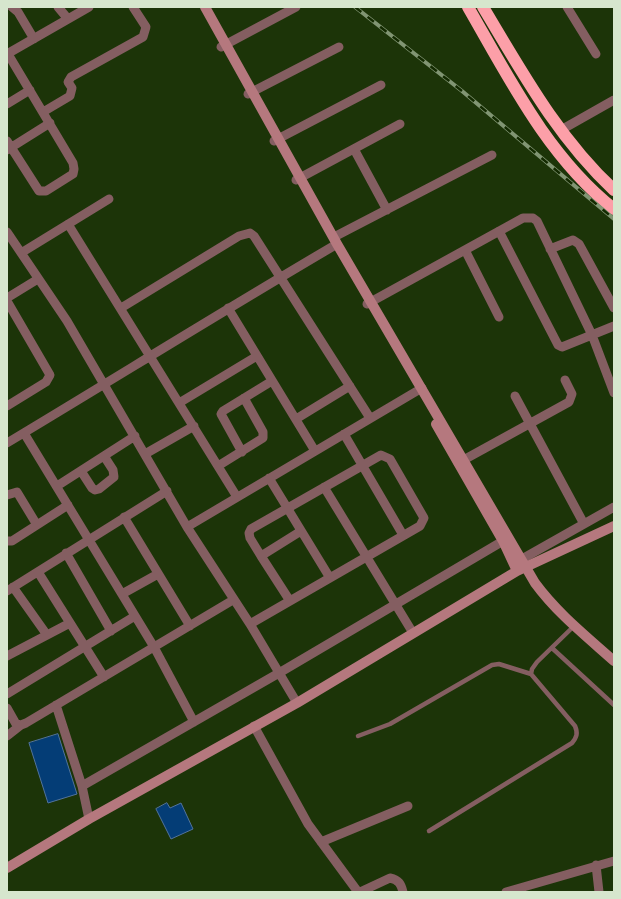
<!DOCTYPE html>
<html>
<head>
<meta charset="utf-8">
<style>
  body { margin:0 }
  #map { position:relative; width:621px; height:899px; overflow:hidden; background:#1c3408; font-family:Roboto,sans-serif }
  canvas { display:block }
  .frame { position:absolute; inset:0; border:8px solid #d6e6cd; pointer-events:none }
</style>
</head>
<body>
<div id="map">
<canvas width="621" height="899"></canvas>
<div class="frame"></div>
</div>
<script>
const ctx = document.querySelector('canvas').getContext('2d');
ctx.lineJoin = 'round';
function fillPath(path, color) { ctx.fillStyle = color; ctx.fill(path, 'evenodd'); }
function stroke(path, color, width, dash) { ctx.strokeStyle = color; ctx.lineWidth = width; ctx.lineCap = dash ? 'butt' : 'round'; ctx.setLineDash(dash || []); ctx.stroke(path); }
const building = new Path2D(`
  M58,734L77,794L48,803L29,743Z
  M167,803L170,808L181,803L193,829L171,839L156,809Z`);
fillPath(building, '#043d76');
stroke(building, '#52739c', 1);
stroke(new Path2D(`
  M552,648L614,705
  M358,736L390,724L492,665L499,664L531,674
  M429,831L572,743C577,737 578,733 575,726L531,674L532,669L537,662L574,626`), '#845e61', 4.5);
stroke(new Path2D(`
  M12,7L18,12L34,39
  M58,7L68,19
  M567,7L596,54
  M221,47L296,7
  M7,54L89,7
  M248,94L339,47
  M7,104L30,90
  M43,112L70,96L72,88L68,82L71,77L143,37L146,27L133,7
  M561,130L614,100
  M7,141L39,191H46L73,174L74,169L73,163L8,54
  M274,141L381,85
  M354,149L387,210
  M7,150L50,123
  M296,180L400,124
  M68,224L237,497
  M499,231L558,345L562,347L567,345L614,326
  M7,232L67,321L187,527L250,624L297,703
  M334,237L492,155
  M550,249L573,240L579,244L614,308
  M465,250L499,317
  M21,253L109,199
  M7,298L38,279
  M7,301L50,375L46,382L7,406
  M367,304L523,218H533L537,221L592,335L614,393
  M121,308L239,236L250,233L254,236L370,418
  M228,308L315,451
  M515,396L584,524
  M179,403L257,356
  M296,419L350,386
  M24,433L154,647L194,722
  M344,434L403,535
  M7,443C117,377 226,309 337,244
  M242,452L221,414L223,411L272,381
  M145,454L194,426
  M458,463L569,402L572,394L565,380
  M218,466L263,438V432L244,398
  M81,471L92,488L95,490L99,489L114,477L113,470L104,456
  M269,478L330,578
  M57,486L135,436
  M324,487L413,633
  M7,495L17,492L37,525
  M124,517L190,626
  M187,527L422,388
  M7,541H12L68,505
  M66,553L111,631
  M522,559L614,507
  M38,572L104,677
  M13,587L47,635
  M7,591L167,491
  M122,594L158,574
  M290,601L261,556L301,531
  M250,624L420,526L424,518L390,459L381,455L251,529L249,533L250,538L261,556
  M7,656L70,623
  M7,694L135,616
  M56,705L82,786L89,819
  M7,708L16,724L21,725L26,723L233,600
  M254,726L308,824L358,892
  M7,736L21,725
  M82,786L279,673L503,541
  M321,842L408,806
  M596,865L599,892
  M360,892L390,878C399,880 401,884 403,892
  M506,892L614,861`), '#845e61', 9);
stroke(new Path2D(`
  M205,7L337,244L535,583C557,613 586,636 614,661
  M436,424L503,541L517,571
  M7,868L89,819L297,703L517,571L614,526`), '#b5787e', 10);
stroke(new Path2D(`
  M468,7C509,78 548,157 614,209
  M483,7C522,72 558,138 614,190`), '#fc9fa8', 12);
const rail = new Path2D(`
  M355,7L462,91L614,219`);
stroke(rail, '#819573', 4);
stroke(rail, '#132a00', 2.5, [8]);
</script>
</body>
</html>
